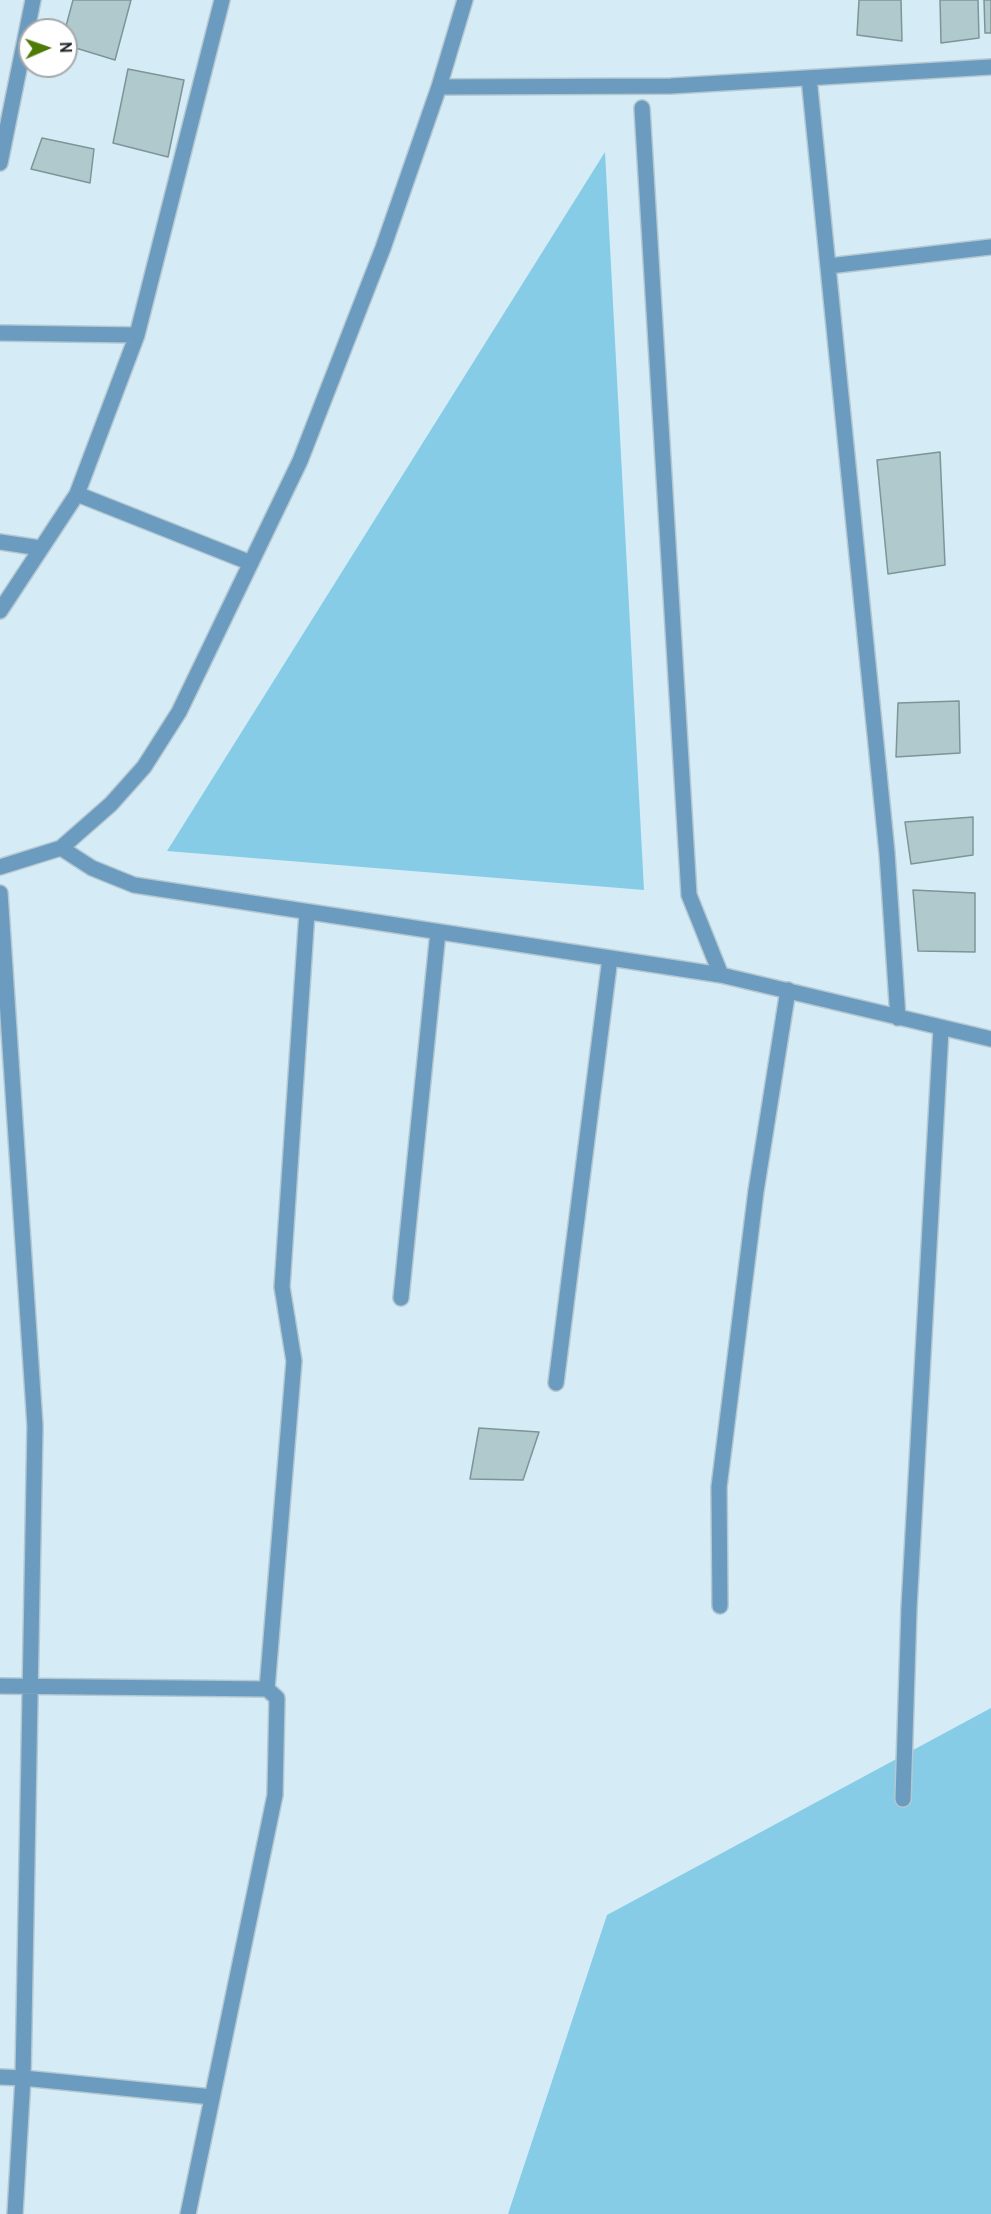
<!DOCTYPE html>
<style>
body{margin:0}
#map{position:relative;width:991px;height:2214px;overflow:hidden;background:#d5ecf6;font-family:Overpass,sans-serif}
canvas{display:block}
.north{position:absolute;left:18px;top:18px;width:60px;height:60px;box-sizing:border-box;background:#fff;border:2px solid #a5a8aa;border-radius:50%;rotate:88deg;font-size:16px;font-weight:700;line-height:24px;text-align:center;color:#1e262a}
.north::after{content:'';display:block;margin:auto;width:21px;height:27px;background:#4c7c06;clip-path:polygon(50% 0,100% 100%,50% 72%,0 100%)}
</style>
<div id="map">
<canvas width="991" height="2214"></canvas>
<div class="north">N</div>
</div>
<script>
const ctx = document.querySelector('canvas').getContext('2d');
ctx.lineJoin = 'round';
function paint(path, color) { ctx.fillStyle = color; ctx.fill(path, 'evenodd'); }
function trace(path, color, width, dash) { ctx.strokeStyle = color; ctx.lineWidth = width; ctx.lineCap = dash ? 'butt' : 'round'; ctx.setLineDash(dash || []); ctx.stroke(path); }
paint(new Path2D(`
 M 605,152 L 644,890 L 167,851 Z
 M 991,1708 L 991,2214 L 508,2214 L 607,1915 Z`), '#86cce7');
const building = new Path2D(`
 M 73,0 L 131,0 L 115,60 L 66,45 L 65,30 Z
 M 859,0 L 901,0 L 902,41 L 857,35 Z
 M 940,0 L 978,0 L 979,38 L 941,43 Z
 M 984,0 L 991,0 L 991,33 L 985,33 Z
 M 128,69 L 184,80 L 168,157 L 113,143 Z
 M 42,138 L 94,149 L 90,183 L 31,169 Z
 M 940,452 L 945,565 L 888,574 L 877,460 Z
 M 959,701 L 960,753 L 896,757 L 898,703 Z
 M 973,817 L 973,855 L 911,864 L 905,822 Z
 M 913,890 L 975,893 L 975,952 L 918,951 Z
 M 479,1428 L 539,1432 L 523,1480 L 470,1479 Z`);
paint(building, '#afc9cc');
trace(building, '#7d9598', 1.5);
const minor = new Path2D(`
 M 991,67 L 671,86 L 439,87 L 383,248 L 300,461 L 179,712 L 144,767 L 111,804 L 61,848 L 92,868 L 134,885 L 721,975 L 991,1039
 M 809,78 L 887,853 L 898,1018
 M 439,87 L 465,0
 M 642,108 L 689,895 L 721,975
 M 0,163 L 33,0
 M 829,266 L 991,247
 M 0,333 L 137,335
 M 77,494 L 251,563
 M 0,542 L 40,548
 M 0,611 L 77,494 L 137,335 L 222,0
 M 0,867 L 61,848
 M 0,893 L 35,1426 L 23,2078 L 0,2077
 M 401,1298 L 438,932
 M 556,1383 L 610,958
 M 720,1606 L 719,1487 L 756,1191 L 788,990
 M 0,1686 L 267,1689 L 277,1698 L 275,1795 L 188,2214
 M 267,1689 L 294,1361 L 282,1287 L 307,912
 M 903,1799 L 909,1608 L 941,1029
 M 15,2214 L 23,2078 L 212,2097`);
trace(minor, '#b4c8d1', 18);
trace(minor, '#6c9bc0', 15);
</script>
